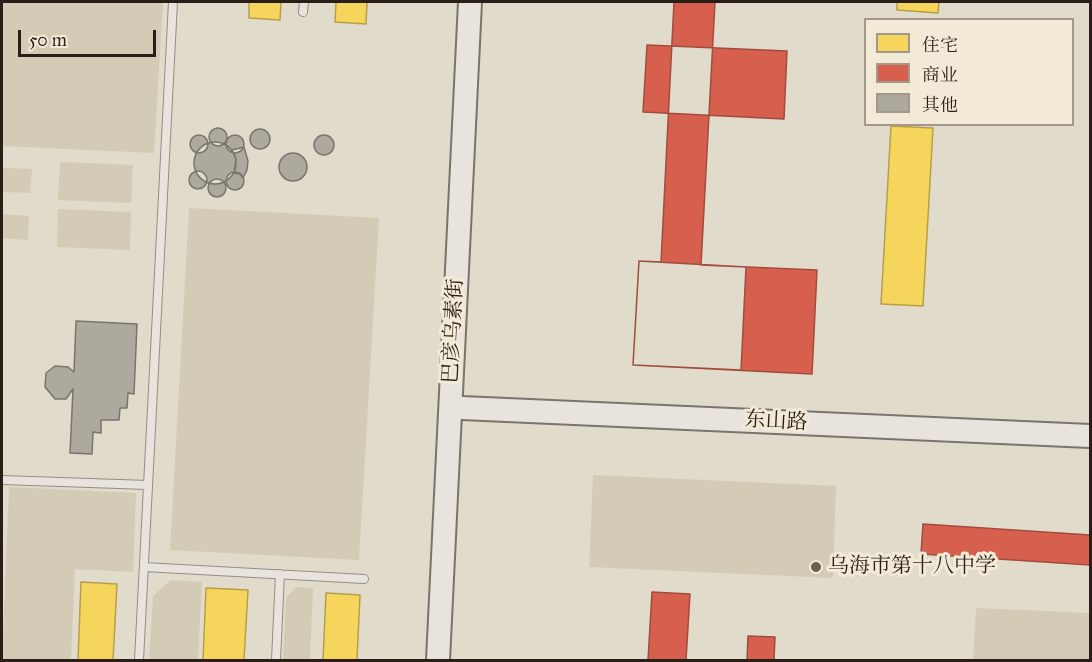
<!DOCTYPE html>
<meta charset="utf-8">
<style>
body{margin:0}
#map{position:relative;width:1092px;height:662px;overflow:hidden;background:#e1dbcb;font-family:"IM FELL Great Primer","Noto Serif SC",serif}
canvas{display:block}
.frame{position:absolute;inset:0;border:3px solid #2a1e19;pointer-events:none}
.legend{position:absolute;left:864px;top:18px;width:210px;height:108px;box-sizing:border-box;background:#f2ead7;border:2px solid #a2988b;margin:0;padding:8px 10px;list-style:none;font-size:18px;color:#2a1e19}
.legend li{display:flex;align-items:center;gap:12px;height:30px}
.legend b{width:30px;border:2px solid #a2988b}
.scale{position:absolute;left:18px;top:30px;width:138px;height:27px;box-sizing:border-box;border:3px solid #2a1e19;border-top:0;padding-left:8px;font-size:18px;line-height:21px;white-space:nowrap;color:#2a1e19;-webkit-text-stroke:4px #f2ead7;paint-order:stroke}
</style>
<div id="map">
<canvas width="1092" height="662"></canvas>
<div class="frame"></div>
<ul class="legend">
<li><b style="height:16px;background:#f6d55c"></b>住宅</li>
<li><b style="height:16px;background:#d6604d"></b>商业</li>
<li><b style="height:16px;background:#aea99e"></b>其他</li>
</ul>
<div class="scale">50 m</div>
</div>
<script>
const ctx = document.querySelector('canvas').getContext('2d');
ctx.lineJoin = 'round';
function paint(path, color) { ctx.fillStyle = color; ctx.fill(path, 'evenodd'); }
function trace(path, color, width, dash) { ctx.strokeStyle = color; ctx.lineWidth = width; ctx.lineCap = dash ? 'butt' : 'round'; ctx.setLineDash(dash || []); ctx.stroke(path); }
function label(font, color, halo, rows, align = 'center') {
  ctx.font = font + ' "IM FELL Great Primer","Noto Serif SC",serif'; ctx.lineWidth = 6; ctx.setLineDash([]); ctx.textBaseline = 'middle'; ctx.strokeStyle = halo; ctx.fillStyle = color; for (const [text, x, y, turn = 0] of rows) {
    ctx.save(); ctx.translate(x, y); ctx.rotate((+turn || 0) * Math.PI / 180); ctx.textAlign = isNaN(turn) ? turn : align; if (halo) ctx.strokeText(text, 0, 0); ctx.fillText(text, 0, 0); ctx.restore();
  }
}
paint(new Path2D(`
 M 2,2 L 163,2 L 154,153 L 2,146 Z
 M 60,162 L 133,165 L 131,203 L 58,200 Z
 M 2,168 L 32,169 L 30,193 L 2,192 Z
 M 189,208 L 379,218 L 359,560 L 170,550 Z
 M 58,209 L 131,212 L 130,250 L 57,247 Z
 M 2,214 L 29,216 L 28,240 L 2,238 Z
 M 593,475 L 836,486 L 833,578 L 589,567 Z
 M 9,487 L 136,493 L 133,572 L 75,569 L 71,660 L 2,660 Z
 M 171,580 L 202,582 L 198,660 L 149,660 L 153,596 Z
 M 296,587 L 313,588 L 310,660 L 283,660 L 286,598 Z
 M 976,608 L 1090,613 L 1090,660 L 973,660 Z`), '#d4cbb6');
const homes = new Path2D(`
 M 249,2 L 281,2 L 280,20 L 249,18 Z
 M 336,2 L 367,2 L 366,24 L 335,22 Z
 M 897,2 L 939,2 L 938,13 L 897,10 Z
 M 891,126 L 933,128 L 923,306 L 881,304 Z
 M 81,582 L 117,584 L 113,660 L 78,660 Z
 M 206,588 L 248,590 L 244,660 L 203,660 Z
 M 326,593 L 360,595 L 357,660 L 323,660 Z`);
paint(homes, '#f6d55c');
trace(homes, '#b99e48', 1.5);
const shops = new Path2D(`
 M 674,2 L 715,2 L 701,265 L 817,270 L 812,374 L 633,365 L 639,261 L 661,262 Z
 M 647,45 L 787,51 L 784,119 L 643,112 Z
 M 639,261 L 746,267 L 741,370 L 633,365 Z
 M 923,524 L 1090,535 L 1090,565 L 921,554 Z
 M 652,592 L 690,594 L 686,660 L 648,660 Z
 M 748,636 L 775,637 L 774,660 L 747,660 Z`);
paint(shops, '#d6604d');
trace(shops, '#a24c3d', 1.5);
const building = new Path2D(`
 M209 137a9 9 0 1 1 18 0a9 9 0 1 1-18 0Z
 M250 139a10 10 0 1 1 20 0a10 10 0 1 1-20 0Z
 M314 145a10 10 0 1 1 20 0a10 10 0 1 1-20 0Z
 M226 144a9 9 0 1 1 18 0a9 9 0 1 1-18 0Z
 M190 144a9 9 0 1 1 18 0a9 9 0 1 1-18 0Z
 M194 163a21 21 0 1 1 42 0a21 21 0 1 1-42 0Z
 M 244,147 L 248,161 L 247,170 L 243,178 L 240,174 L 234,173 L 236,159 L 232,150 Z
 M279 167a14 14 0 1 1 28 0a14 14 0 1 1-28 0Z
 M189 180a9 9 0 1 1 18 0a9 9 0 1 1-18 0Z
 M226 181a9 9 0 1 1 18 0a9 9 0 1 1-18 0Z
 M208 188a9 9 0 1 1 18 0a9 9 0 1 1-18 0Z
 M 76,321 L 137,324 L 134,394 L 128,393 L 127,408 L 120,408 L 119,420 L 101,420 L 101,433 L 93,432 L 92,454 L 70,453 L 73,389 L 66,399 L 55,399 L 45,387 L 46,373 L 55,366 L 68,367 L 74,372 Z`);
paint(building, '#aea99e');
trace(building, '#79746c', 1.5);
const lane = new Path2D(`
 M 303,12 L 304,2
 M 2,480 L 148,485
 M 144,567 L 364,579
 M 139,660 L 173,2
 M 276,660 L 280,574`);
const secondary = new Path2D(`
 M 462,408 L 1090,436
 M 438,660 L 470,2`);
trace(lane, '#938d84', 10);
trace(secondary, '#79746c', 26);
trace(lane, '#e8e4dd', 8);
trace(secondary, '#e8e4dd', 22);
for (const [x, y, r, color] of [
 [816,567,6,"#6a6057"]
]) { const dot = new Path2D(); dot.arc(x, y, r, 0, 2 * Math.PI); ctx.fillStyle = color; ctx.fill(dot); trace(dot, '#f2ead7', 2); }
label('21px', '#2a1e19', '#f2ead7', [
 ["巴彦乌素街",454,331,-87],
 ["东山路",776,422,3]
]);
label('21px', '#2a1e19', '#f2ead7', [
 ["乌海市第十八中学",828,567]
], 'left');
</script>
